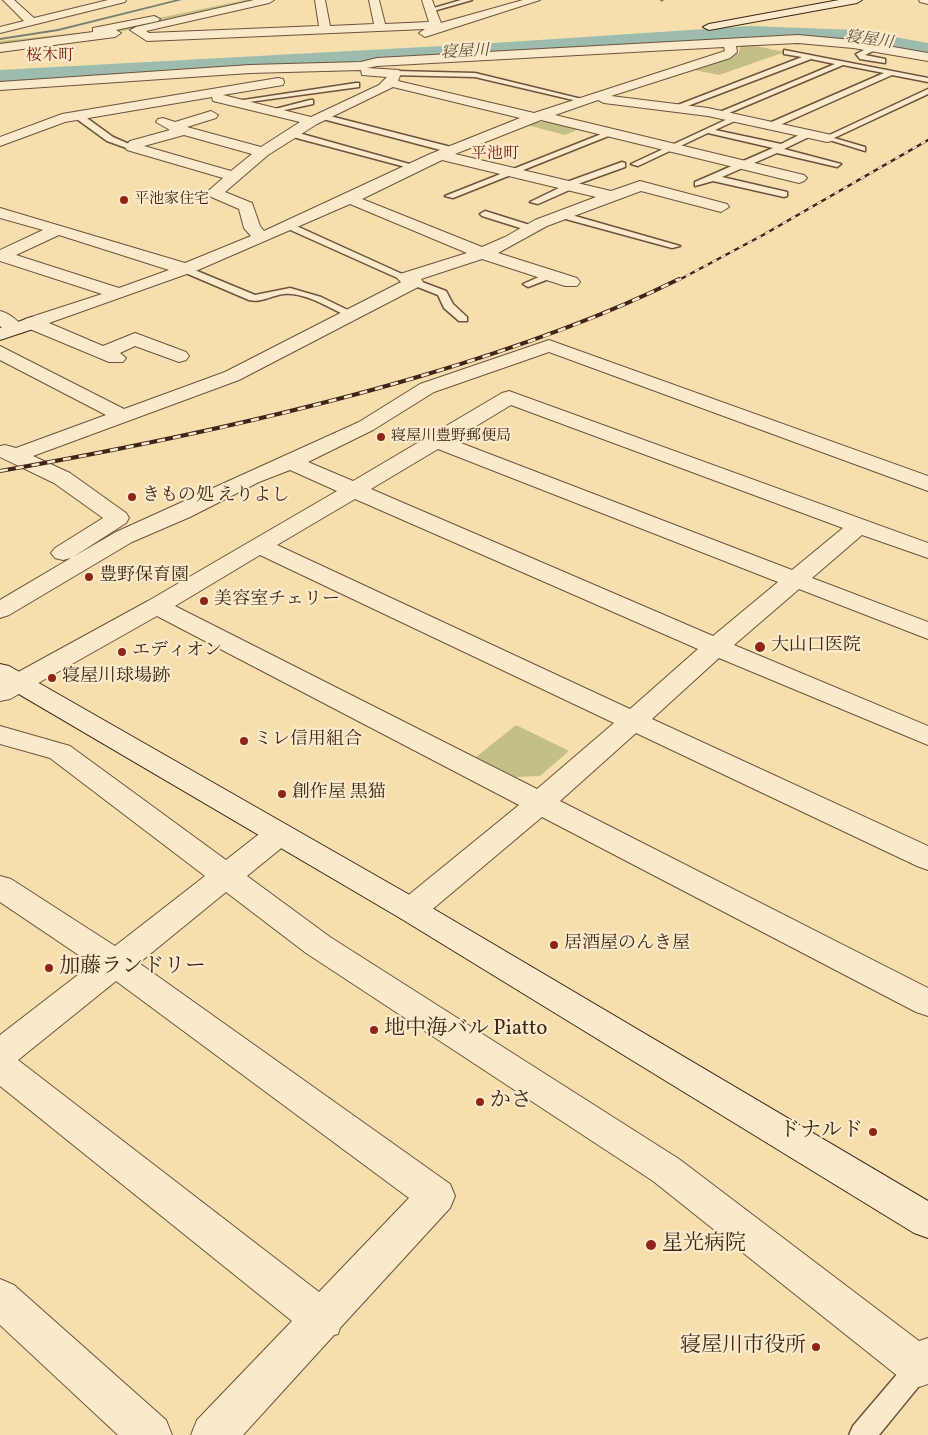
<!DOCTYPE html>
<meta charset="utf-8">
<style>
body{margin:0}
canvas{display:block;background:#f7dead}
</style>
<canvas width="928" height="1435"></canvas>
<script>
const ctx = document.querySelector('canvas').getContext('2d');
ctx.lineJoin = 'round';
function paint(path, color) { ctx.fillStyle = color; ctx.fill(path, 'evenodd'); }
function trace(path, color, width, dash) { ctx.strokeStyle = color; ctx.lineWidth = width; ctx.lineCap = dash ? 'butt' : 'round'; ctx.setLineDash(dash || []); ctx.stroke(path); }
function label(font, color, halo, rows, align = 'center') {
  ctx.font = font + ' Vollkorn,"Noto Serif JP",serif'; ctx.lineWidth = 4.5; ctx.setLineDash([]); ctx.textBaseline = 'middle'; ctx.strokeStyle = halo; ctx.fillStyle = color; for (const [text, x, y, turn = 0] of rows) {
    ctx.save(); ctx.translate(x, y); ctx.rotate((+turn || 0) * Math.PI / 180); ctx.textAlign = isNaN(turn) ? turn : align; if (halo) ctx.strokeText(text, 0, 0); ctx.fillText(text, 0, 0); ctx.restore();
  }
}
paint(new Path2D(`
 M 245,0 L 264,0 L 123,31 L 0,47 L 0,41 L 97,31 Z
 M 746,44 L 785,52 L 719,75 L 690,69 L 739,53 L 740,46 Z
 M 549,120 L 582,128 L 565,135 L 527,125 Z
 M 516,725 L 569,751 L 540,776 L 516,777 L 476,757 Z`), '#c3c086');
paint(new Path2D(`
 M 175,0 L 182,0 L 58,31 L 0,40 L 0,38 L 58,29 Z
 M 660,0 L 665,0 L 661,2 Z
 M 503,44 L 505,46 L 479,53 L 477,52 Z`), '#777f72');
paint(new Path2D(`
 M 750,26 L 856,30 L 928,43 L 928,59 L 856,44 L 750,40 L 479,60 L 0,86 L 0,70 L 479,44 Z`), '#9dbcae');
const lane = new Path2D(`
 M 461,0 L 472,0 L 430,12 L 427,10 Z
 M 874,45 L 877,49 L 865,55 L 885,59 L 885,63 L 860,59 L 856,54 Z
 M 784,50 L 928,78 L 928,82 L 892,75 L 773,128 L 767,128 L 767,124 L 884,73 L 843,65 L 722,116 L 715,114 L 835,64 L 811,59 L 677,110 L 670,108 L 802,57 L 784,54 Z
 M 395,71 L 475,73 L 590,101 L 586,103 L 475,77 L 392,75 L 392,71 Z
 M 356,83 L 359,83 L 359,87 L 234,104 L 230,102 Z
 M 928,89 L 928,94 L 834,138 L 865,147 L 865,151 L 823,138 Z
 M 310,100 L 313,100 L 313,104 L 271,113 L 267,111 Z
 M 74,113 L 80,113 L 113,137 L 136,147 L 132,150 L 107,141 L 74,117 Z
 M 322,114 L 455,148 L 456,150 L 452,153 L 319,118 L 318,116 Z
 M 734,116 L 738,118 L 737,120 L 715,130 L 781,144 L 805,132 L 811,132 L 811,136 L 784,149 L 841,164 L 837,167 L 777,153 L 722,177 L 787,192 L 787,196 L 784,197 L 713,181 L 695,186 L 695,182 L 773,148 L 708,133 L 638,166 L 631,164 Z
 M 609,131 L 616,133 L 453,198 L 445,196 Z
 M 289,132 L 295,132 L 420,167 L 413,169 L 289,136 Z
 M 622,162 L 625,163 L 625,167 L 575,185 L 574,188 L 538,204 L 530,202 L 563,186 L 564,183 Z
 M 485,211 L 536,227 L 538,229 L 533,232 L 482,216 L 480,214 Z
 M 562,214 L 568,214 L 680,246 L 672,248 L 562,218 Z
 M 286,224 L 292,224 L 411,278 L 402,280 L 286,228 Z
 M 185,266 L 255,295 L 290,288 L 321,297 L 356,314 L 351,317 L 347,316 C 329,308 305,292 284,294 C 272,295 262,303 249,300 L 181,271 L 181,267 Z
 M 550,272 L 555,275 L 554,277 L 528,287 L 523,284 Z
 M 414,279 L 446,291 L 453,304 L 467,317 L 467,321 L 459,321 L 444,308 L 438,295 L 410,284 L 410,280 Z
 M 919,1355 L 928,1359 L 928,1375 L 879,1435 L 849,1435 L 853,1426 L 910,1359 Z`);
const street = new Path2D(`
 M 3,0 L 14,0 L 34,18 L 108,0 L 126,0 L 125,2 L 0,33 L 0,27 L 24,21 Z
 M 254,0 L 274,0 L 269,3 L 146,31 L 149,33 L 319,26 L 315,0 L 325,0 L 330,26 L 374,24 L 369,0 L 379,0 L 385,24 L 429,22 L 422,0 L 432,0 L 441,23 L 523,0 L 540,0 L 425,37 L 419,33 L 425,29 L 147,41 L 130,30 L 136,27 Z
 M 919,0 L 928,0 L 928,4 L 920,2 Z
 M 154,16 L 160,19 L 158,21 L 116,30 L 121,33 L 115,37 L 0,52 L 0,44 L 93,32 L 93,28 Z
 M 798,35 L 853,40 L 928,53 L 928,61 L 853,48 L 798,43 L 736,46 L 737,52 L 730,58 L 611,96 L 708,108 L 832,135 L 834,138 L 832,141 L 827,142 L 708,116 L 604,103 L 598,100 L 555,115 L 804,175 L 807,178 L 804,181 L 799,183 L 541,120 L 455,154 L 611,191 L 640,181 L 727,204 L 729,207 L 721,212 L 641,191 L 547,226 L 498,253 L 577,278 L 580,282 L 577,286 L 565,286 L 482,259 L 421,279 L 423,282 L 420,286 L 239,380 L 33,456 L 70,473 L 126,513 L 129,518 L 126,523 L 73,557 L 116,532 L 359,422 L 420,384 L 549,340 L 928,476 L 928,491 L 549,352 L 434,392 L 373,430 L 308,462 L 353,481 L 502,393 L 509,391 L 928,543 L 928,558 L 862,535 L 812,578 L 928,622 L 928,639 L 799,589 L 734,645 L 928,726 L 928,745 L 719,658 L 652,719 L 928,846 L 928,870 L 917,866 L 636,733 L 560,801 L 928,988 L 928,1016 L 916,1012 L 542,817 L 422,918 L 411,921 L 400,918 L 395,910 L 400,902 L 519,805 L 157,616 L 10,699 L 0,701 L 0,682 L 148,601 L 337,491 L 290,470 L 259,482 L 190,517 L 132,542 L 9,615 L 0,618 L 0,600 L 71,558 L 63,560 L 55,558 L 51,553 L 55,548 L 103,518 L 54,483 L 0,457 L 0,446 L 5,445 L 16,448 L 106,415 L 0,360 L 0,346 L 124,409 L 225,372 L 401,282 L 397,278 L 400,274 L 467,253 L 350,204 L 198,270 L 49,323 L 103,346 L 135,333 L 186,352 L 189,356 L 186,360 L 179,362 L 135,346 L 120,353 L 126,358 L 123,362 L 109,362 L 25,327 L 23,323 L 25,319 L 102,294 L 0,261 L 0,250 L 43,230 L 0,218 L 0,208 L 185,263 L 251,236 L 244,228 L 239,209 L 209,196 L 206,193 L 223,178 L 127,150 L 125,147 L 130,141 L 170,130 L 156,122 L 158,119 L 163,118 L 175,122 L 211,111 L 218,115 L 216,118 L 187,127 L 261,147 L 300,122 L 213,101 L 212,97 L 65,122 L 0,146 L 0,137 L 62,114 L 278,78 L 283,79 L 284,82 L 283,85 L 223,95 L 311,117 L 379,85 L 387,77 L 362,75 L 361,70 L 250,73 L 0,90 L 0,82 L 250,65 L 361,62 L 377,58 ZM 724,47 L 725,51 L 722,52 L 534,113 L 398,81 L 401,73 L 399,70 L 367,68 L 377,66 ZM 393,87 L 520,118 L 430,154 L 264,231 L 260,226 L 252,203 L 225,192 L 268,155 L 317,124 ZM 184,135 L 252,154 L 231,171 L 144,146 ZM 442,160 L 596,197 L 535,220 L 505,237 L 482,247 L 362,199 ZM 59,235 L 169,270 L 119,288 L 16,255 ZM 511,405 L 843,528 L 792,570 L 453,440 ZM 438,449 L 778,582 L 713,636 L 371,489 ZM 355,499 L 698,649 L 630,709 L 277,545 ZM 260,555 L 614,723 L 537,789 L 175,606 Z
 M 0,311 C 9,313 19,321 24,329 L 22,333 L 8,333 L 0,326 Z
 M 0,726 L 70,746 L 226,860 L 268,827 L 279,824 L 290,827 L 294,834 L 290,841 L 247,876 L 330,937 L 679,1159 L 919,1341 L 928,1338 L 928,1384 L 919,1387 L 904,1381 L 653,1181 L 306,953 L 226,892 L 139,963 L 450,1184 L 455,1196 L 450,1208 L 340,1328 L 338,1334 L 334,1335 L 243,1435 L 191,1435 L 197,1420 L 292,1321 L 0,1086 L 0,1035 L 92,964 L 0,902 L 0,876 L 11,879 L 115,946 L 205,876 L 50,758 L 0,744 ZM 116,981 L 409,1198 L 319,1292 L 18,1060 Z
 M 0,1279 L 14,1285 L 166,1420 L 172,1435 L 118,1435 L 0,1325 Z`);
const secondary = new Path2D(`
 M 839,0 L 862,0 L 857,3 L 709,30 L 703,27 L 709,24 Z
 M 32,317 L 39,319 L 41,323 L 39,327 L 0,340 L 0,328 Z
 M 0,664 L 9,666 L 422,902 L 928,1201 L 928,1238 L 914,1233 L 400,918 L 0,683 Z`);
trace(lane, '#6d523e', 3);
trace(street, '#6d523e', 2);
trace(secondary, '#3f2419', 2);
paint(lane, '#faeaca');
paint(street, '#faeaca');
paint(secondary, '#faeaca');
const railFar1 = new Path2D(`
 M 677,281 L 763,235 L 928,140`);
const rail = new Path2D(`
 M 0,471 C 142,446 282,417 421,376 C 509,350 597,320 679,279`);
trace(railFar1, '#3f2419', 2.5);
trace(rail, '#3f2419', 4);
trace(railFar1, '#faeaca', 2, [5]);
trace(rail, '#faeaca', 2.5, [8]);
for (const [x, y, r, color] of [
 [124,200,5,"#8f2418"],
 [381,437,5,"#8f2418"],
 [132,497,5,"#8f2418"],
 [89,577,5,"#8f2418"],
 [204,601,5,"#8f2418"],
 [760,647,6,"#8f2418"],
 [122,652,5,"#8f2418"],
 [52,678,5,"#8f2418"],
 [244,741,5,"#8f2418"],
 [282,794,5,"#8f2418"],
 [554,945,5,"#8f2418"],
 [49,968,5,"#8f2418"],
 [374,1030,5,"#8f2418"],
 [480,1102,5,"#8f2418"],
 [873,1132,5,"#8f2418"],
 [651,1245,6,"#8f2418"],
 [816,1347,5,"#8f2418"]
]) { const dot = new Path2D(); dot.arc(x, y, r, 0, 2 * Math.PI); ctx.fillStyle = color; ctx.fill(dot); trace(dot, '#faeaca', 2); }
label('15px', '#3f2419', '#faeaca', [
 ["平池家住宅",134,200],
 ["寝屋川豊野郵便局",391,437]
], 'left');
label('italic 16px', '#564a3e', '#faeaca', [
 ["寝屋川",869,41,8],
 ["寝屋川",465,53,-3]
]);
label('16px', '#7a1f14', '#faeaca', [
 ["桜木町",50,57],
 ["平池町",495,155]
]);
label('18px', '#3f2419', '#faeaca', [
 ["きもの処 えりよし",142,497],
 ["豊野保育園",99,577],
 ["美容室チェリー",214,601],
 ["大山口医院",771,647],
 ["エディオン",132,652],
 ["寝屋川球場跡",62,678],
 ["ミレ信用組合",254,741],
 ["創作屋 黒猫",292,794],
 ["居酒屋のんき屋",564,945]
], 'left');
label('21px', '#3f2419', '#faeaca', [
 ["加藤ランドリー",59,968],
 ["地中海バル Piatto",384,1030],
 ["かさ",490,1102],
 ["ドナルド",863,1132,"right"],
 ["星光病院",662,1245],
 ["寝屋川市役所",806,1347,"right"]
], 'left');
</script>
